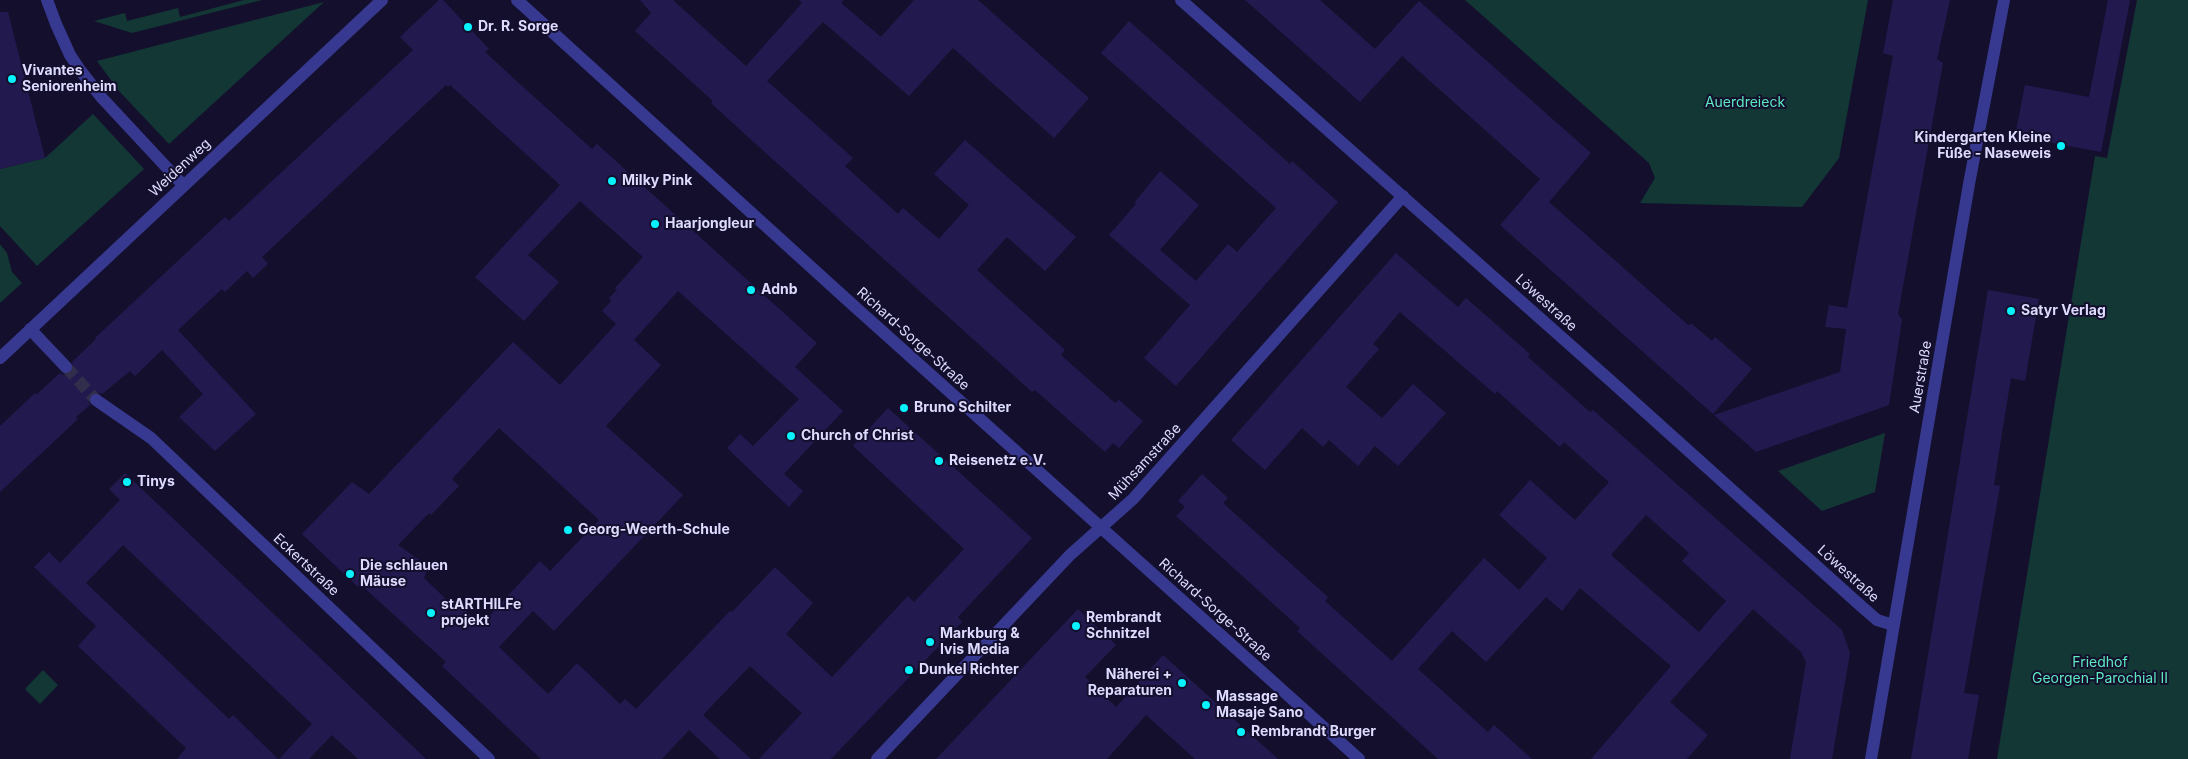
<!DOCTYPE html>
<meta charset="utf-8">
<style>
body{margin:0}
canvas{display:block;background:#130f2d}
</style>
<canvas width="2188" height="759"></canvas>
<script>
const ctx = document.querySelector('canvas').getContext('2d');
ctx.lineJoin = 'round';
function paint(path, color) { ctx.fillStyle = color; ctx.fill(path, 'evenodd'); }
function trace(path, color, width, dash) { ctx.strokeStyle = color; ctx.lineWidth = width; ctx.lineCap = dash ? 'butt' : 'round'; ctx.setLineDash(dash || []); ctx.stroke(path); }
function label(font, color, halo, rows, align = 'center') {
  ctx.font = font + ' Inter,sans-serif'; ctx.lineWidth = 4; ctx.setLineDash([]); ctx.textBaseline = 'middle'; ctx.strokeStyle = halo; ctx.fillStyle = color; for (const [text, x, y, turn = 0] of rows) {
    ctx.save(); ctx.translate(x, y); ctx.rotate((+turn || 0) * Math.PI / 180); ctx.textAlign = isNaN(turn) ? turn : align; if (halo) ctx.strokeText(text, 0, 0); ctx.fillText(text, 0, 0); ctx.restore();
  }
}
paint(new Path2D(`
 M 244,0 L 262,0 L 132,33 L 94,21 L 125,13 L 127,21 L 178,8 L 180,17 Z
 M 1465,0 L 1868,0 L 1839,158 L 1802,207 L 1640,203 L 1655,178 L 1649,163 Z
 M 2137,0 L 2188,0 L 2188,759 L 1997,759 L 2095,156 L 2107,158 Z
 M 324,2 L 169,144 L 119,91 L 97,61 Z
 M 93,114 L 144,169 L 37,266 L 0,226 L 0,169 L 45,158 Z
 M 0,244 L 7,253 L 12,272 L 22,283 L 0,303 Z
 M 1885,433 L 1875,492 L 1822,511 L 1778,471 Z
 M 43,670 L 58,685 L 40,704 L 25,689 Z`), '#123734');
paint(new Path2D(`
 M 439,0 L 443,0 L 489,49 L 485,52 L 521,85 L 592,149 L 597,144 L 817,343 L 795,367 L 843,411 L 784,474 L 803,491 L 789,507 L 727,448 L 740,434 L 753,446 L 799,399 L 678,291 L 634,340 L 661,365 L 606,426 L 683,495 L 554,631 L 533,611 L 499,647 L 548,694 L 577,663 L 620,704 L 625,699 L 636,709 L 730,611 L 732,612 L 775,567 L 813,603 L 786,634 L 832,677 L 908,596 L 914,602 L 964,549 L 853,446 L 888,408 L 1032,538 L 958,617 L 962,622 L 831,759 L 759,759 L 802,713 L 750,666 L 703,715 L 751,759 L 720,759 L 689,730 L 662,759 L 541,759 L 442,666 L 446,662 L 360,584 L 358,587 L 302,534 L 352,482 L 369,494 L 513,342 L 560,385 L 616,324 L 602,311 L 611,301 L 609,298 L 617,290 L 615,288 L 643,257 L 580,201 L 528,255 L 559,282 L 524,321 L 475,277 L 560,185 L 450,85 L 448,87 L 446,85 L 262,257 L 268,264 L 253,278 L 247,271 L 225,292 L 222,289 L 178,330 L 256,414 L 215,451 L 179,417 L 203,394 L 162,350 L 135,376 L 130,371 L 102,394 L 96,392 L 90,395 L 88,400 L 90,405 L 76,417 L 78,419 L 0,492 L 0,426 L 35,393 L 37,394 L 60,373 L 64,375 L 71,373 L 74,369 L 72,362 L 96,339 L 95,338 L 225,217 L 229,221 L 413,50 L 400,37 ZM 499,428 L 599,520 L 550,571 L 540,561 L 481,625 L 453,599 L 450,603 L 424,578 L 428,566 L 398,545 L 429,513 L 431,515 L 459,486 L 452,479 Z
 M 640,0 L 673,0 L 746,66 L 802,3 L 799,0 L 844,0 L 841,3 L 881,37 L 914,0 L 978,0 L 1089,98 L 1054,138 L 953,48 L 909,96 L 823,22 L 767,81 L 853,158 L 845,166 L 898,214 L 903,208 L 939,239 L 969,205 L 934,174 L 965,140 L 1076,237 L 1045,271 L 1007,237 L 977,270 L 1065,350 L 1061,355 L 1115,403 L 1119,400 L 1143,421 L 1119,448 L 1113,443 L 1105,452 L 1035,390 L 1032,392 L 748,137 L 711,103 L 713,101 L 635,31 L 651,13 Z
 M 1245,0 L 1320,0 L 1375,49 L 1419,1 L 1591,153 L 1549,202 L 1688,325 L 1692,324 L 1712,341 L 1715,337 L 1752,369 L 1713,414 L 1500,225 L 1540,179 L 1402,56 L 1360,102 Z
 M 1893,0 L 1950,0 L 1937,59 L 1943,63 L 1898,314 L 1902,320 L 1889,405 L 1756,452 L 1714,415 L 1840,372 L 1846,329 L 1825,327 L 1829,305 L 1847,308 L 1893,56 L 1883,53 Z
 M 2108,0 L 2130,0 L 2101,152 L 2015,136 L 2025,85 L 2089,97 Z
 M 0,12 L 8,12 L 45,158 L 0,169 Z
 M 1129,21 L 1290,164 L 1292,161 L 1338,202 L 1176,386 L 1144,358 L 1190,305 L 1109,235 L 1136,204 L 1134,203 L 1160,171 L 1199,205 L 1160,250 L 1196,281 L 1228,244 L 1237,252 L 1276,208 L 1101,53 Z
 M 1396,253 L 1458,307 L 1466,298 L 1530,354 L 1528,357 L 1590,412 L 1593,410 L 1842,630 L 1850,653 L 1832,759 L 1790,759 L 1806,662 L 1801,652 L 1753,609 L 1670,702 L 1708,735 L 1687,759 L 1591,759 L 1671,666 L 1580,588 L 1562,611 L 1546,597 L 1486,662 L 1452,631 L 1418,669 L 1488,732 L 1494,725 L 1532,759 L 1438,759 L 1297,631 L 1300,628 L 1176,516 L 1185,507 L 1178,501 L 1202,474 L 1228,498 L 1223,503 L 1328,597 L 1325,601 L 1392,661 L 1484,558 L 1519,590 L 1547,558 L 1499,515 L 1530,480 L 1575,520 L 1609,482 L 1564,442 L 1560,447 L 1497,391 L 1495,394 L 1400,312 L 1373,344 L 1379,349 L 1346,387 L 1382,418 L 1413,384 L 1446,413 L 1398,466 L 1375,446 L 1358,466 L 1329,440 L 1323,447 L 1302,428 L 1265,470 L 1231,440 ZM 1646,515 L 1689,553 L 1682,561 L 1726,601 L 1699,632 L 1611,555 Z
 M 1988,290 L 2039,299 L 2025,381 L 2011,378 L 1998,458 L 1994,485 L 2000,486 L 1964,693 L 1979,695 L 1968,759 L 1911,759 Z
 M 125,473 L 317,655 L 426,759 L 358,759 L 332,735 L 309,759 L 279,759 L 312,724 L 123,545 L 86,583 L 229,719 L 233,715 L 278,759 L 177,759 L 186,748 L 78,646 L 96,626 L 34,567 L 49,552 L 60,563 L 120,500 L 109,489 Z
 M 1078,609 L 1116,645 L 1085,677 L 1116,707 L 1163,655 L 1278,759 L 1195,759 L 1146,715 L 1107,759 L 936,759 Z`), '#221a4f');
trace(new Path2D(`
 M 66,367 L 96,400`), '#312e4c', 12, [12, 6]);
trace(new Path2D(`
 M 47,0 L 56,24 L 70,55 L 80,70 L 102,98 L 183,185
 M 517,0 L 844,297 L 1359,759
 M 1181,0 L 1612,382 L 1861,606 L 1877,620 L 1893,625
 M 30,329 L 66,367
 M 0,358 L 382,0
 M 96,400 L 151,438 L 489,759
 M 877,759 L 1070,555 L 1133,499 L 1403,196
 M 1871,759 L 1969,184 L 2004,0`), '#37388f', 12);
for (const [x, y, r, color] of [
 [468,27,5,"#07f1ff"],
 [12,79,5,"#07f1ff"],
 [2061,146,5,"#07f1ff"],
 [612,181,5,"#07f1ff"],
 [655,224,5,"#07f1ff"],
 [751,290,5,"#07f1ff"],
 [2011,311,5,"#07f1ff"],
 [904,408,5,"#07f1ff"],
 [791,436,5,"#07f1ff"],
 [939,461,5,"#07f1ff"],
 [127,482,5,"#07f1ff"],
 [568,530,5,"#07f1ff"],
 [350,574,5,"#07f1ff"],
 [431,613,5,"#07f1ff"],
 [1076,626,5,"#07f1ff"],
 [930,642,5,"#07f1ff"],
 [909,670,5,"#07f1ff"],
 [1182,683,5,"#07f1ff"],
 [1206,705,5,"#07f1ff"],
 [1241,732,5,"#07f1ff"]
]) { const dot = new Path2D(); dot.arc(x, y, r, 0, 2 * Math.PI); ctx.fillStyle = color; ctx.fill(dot); trace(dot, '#130f2d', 2); }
label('bold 14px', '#dddbff', '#130f2d', [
 ["Dr. R. Sorge",478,27],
 ["Vivantes",22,71],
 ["Seniorenheim",22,87],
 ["Kindergarten Kleine",2051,138,"right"],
 ["Füße - Naseweis",2051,154,"right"],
 ["Milky Pink",622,181],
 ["Haarjongleur",665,224],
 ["Adnb",761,290],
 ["Satyr Verlag",2021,311],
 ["Bruno Schilter",914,408],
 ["Church of Christ",801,436],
 ["Reisenetz e.V.",949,461],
 ["Tinys",137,482],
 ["Georg-Weerth-Schule",578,530],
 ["Die schlauen",360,566],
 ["Mäuse",360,582],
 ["stARTHILFe",441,605],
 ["projekt",441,621],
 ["Rembrandt",1086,618],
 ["Schnitzel",1086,634],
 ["Markburg &",940,634],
 ["Ivis Media",940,650],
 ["Dunkel Richter",919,670],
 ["Näherei +",1172,675,"right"],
 ["Reparaturen",1172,691,"right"],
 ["Massage",1216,697],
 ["Masaje Sano",1216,713],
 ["Rembrandt Burger",1251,732]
], 'left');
label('14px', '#5de9c0', '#130f2d', [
 ["Auerdreieck",1745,103],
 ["Friedhof",2100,663],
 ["Georgen-Parochial II",2100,679]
]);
label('14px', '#dddbff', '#130f2d', [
 ["Weidenweg",180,168,-43],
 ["Löwestraße",1546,303,42],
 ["Richard-Sorge-Straße",913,339,42],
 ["Auerstraße",1921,377,-80],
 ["Mühsamstraße",1145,462,-47],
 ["Eckertstraße",306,565,43],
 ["Löwestraße",1848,574,42],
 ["Richard-Sorge-Straße",1215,610,42]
]);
</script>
